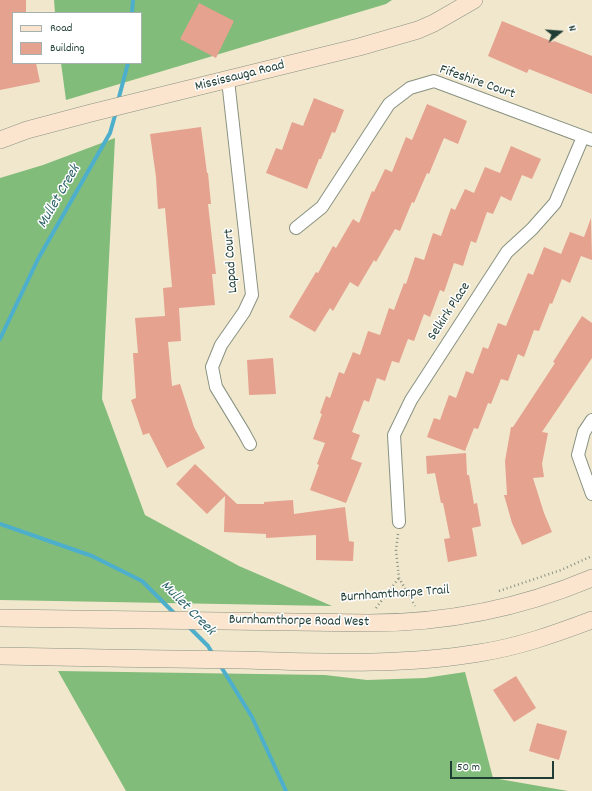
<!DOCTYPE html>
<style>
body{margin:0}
#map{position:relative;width:592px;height:791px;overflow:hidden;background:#f1e7cd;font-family:Dekko,sans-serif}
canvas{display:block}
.legend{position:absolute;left:12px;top:12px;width:130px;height:52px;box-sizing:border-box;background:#fff;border:1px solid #a5b1ae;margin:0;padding:5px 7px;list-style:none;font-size:12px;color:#1f3d34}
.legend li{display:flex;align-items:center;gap:8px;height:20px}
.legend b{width:20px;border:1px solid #a5b1ae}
.north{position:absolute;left:540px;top:12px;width:40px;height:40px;-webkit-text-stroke:3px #fff;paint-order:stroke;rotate:73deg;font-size:11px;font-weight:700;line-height:16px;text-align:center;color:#1f3d34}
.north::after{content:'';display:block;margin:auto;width:14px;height:18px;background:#1f3d34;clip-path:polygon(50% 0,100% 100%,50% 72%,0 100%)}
.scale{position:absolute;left:450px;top:761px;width:104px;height:18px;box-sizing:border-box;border:2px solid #1f3d34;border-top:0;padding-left:5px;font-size:12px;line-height:14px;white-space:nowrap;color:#1f3d34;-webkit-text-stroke:3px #fff;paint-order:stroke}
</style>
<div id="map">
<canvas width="592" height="791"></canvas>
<ul class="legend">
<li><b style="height:5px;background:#fbe5cf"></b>Road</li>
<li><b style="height:11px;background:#e5a28f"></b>Building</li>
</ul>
<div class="north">N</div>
<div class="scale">50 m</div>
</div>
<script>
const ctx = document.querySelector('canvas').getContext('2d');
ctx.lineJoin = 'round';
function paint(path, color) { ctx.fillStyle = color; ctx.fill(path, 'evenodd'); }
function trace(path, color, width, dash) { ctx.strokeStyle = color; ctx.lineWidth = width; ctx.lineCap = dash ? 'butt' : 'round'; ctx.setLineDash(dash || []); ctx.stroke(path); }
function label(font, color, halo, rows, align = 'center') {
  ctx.font = font + ' Dekko,sans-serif'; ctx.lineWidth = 3; ctx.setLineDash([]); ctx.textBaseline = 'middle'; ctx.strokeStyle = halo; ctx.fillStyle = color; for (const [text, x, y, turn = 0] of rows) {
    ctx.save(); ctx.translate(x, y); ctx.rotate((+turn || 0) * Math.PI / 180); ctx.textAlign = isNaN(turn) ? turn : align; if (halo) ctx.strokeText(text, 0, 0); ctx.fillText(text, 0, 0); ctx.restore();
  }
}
paint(new Path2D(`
 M 54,0 L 392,0 L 386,4 L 66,100 L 61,63 L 141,63 L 141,13 L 55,13 Z
 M 115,138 L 102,399 L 145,515 L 239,566 L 332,606 L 0,600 L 0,178 L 43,165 Z
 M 58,671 L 325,675 L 367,680 L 425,678 L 465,672 L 493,778 L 568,791 L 126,791 Z`), '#81bc7a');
trace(new Path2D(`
 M 132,13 L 133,0
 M 118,101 L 128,63
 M 0,339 L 38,259 L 110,133 L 116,112
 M 0,524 L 92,556 L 142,581 L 176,615
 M 187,625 L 208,646 L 214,656
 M 220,665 L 252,717 L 286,791`), '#4dafcc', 4);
paint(new Path2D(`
 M 0,0 L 26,0 L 26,13 L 13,13 L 13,63 L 36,63 L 40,82 L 0,90 Z
 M 199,3 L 234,21 L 216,58 L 180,39 Z
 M 502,21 L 553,42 L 554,41 L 592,56 L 592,94 L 529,69 L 527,73 L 488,56 Z
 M 314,98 L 344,110 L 335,133 L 332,132 L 321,159 L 319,159 L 307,189 L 266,173 L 276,148 L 282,150 L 292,122 L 303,126 Z
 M 427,104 L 467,121 L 458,144 L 444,138 L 429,174 L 427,173 L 414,203 L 412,202 L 400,231 L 395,229 L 376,262 L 374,260 L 358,287 L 350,282 L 333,311 L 330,308 L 315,332 L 289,317 L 316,272 L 318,273 L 333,246 L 336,248 L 353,219 L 359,223 L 372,191 L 374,192 L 385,169 L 392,172 L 406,137 L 412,140 Z
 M 201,127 L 207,173 L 208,173 L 211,204 L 208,204 L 216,274 L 212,274 L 215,305 L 179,308 L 181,341 L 168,342 L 172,386 L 180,384 L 194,427 L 205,448 L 167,468 L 149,433 L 143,435 L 131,400 L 136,398 L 133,353 L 138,353 L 135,318 L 165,316 L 163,288 L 172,287 L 165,208 L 158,209 L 156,177 L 150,134 Z
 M 511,146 L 541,159 L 532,179 L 522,175 L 511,201 L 501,196 L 493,214 L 487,212 L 476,243 L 471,241 L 463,266 L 454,263 L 444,292 L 440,290 L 430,317 L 424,314 L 414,341 L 408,339 L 399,363 L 392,361 L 385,381 L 377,378 L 369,402 L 364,400 L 352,432 L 360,435 L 351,459 L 362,463 L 346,503 L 310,490 L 319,465 L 317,464 L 325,443 L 313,439 L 322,414 L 320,413 L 326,396 L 330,398 L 339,372 L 344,374 L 353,352 L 360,355 L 368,331 L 380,335 L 389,308 L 394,310 L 404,283 L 406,284 L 415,257 L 424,260 L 433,233 L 441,236 L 451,208 L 455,210 L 465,189 L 474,193 L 485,167 L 500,173 Z
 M 591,218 L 592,260 L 581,256 L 570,283 L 562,279 L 552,304 L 550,303 L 539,331 L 534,330 L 524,357 L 518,354 L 508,381 L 501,379 L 491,404 L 488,403 L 478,429 L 474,428 L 465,451 L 427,437 L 434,418 L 440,420 L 449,395 L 456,398 L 466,371 L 473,374 L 483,347 L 488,349 L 498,323 L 506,326 L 528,273 L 533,275 L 544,247 L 561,254 L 570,232 L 584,237 Z
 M 582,316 L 592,323 L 592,358 L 542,432 L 548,433 L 542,464 L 544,477 L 533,478 L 544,513 L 552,532 L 522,545 L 512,523 L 504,495 L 507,495 L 505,461 L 511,427 L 513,427 L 555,363 L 553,362 Z
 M 273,358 L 276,394 L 249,395 L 247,360 Z
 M 466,453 L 467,475 L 469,475 L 474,504 L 477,503 L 481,526 L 472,528 L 477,556 L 448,562 L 444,539 L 450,538 L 443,503 L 441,503 L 435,473 L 427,474 L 426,456 Z
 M 195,464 L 237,504 L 264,504 L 264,502 L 293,500 L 294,514 L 345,507 L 349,541 L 354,542 L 353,561 L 316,560 L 316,535 L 266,538 L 266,534 L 224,532 L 225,496 L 207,514 L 176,484 Z
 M 516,676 L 536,708 L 514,722 L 493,690 Z
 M 537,723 L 567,731 L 559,760 L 529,751 Z`), '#e5a28f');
const minor = new Path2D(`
 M 228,80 L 252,295 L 244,312 L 221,345 L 212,367 L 216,387 L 244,433 L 250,444
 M 296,228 L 322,207 L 389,104 L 410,88 L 434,81 L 592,140
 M 592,494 L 578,455 L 584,432 L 592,420
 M 399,522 L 394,435 L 411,400 L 507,252 L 532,229 L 555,203 L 583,137`);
const secondary = new Path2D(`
 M 0,140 L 27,130 L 91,113 L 359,47 L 418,30 L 434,23 L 474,0
 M 0,618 L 369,623 C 447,623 521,608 592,578
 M 0,656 C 80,658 161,659 241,660 C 321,662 401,666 479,653 C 518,647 555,634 592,620`);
trace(minor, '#889280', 14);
trace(secondary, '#889280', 18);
trace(new Path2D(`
 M 398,534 L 396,550 L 399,578 L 415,606
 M 499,591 L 561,570 L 592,556
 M 376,608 L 399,578`), '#889280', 2.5, [1, 3]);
trace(minor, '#fff', 12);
trace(secondary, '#fbe5cf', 17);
label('14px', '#1f3d34', '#fff', [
 ["Mississauga Road",240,77,-14],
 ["Fifeshire Court",477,83,19],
 ["Lapad Court",232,261,-94],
 ["Selkirk Place",450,312,-57],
 ["Burnhamthorpe Trail",395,595,-4],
 ["Burnhamthorpe Road West",299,622,1]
]);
label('italic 15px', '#2f6569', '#fff', [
 ["Mullet Creek",60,197,-60],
 ["Mullet Creek",187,609,45]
]);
</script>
